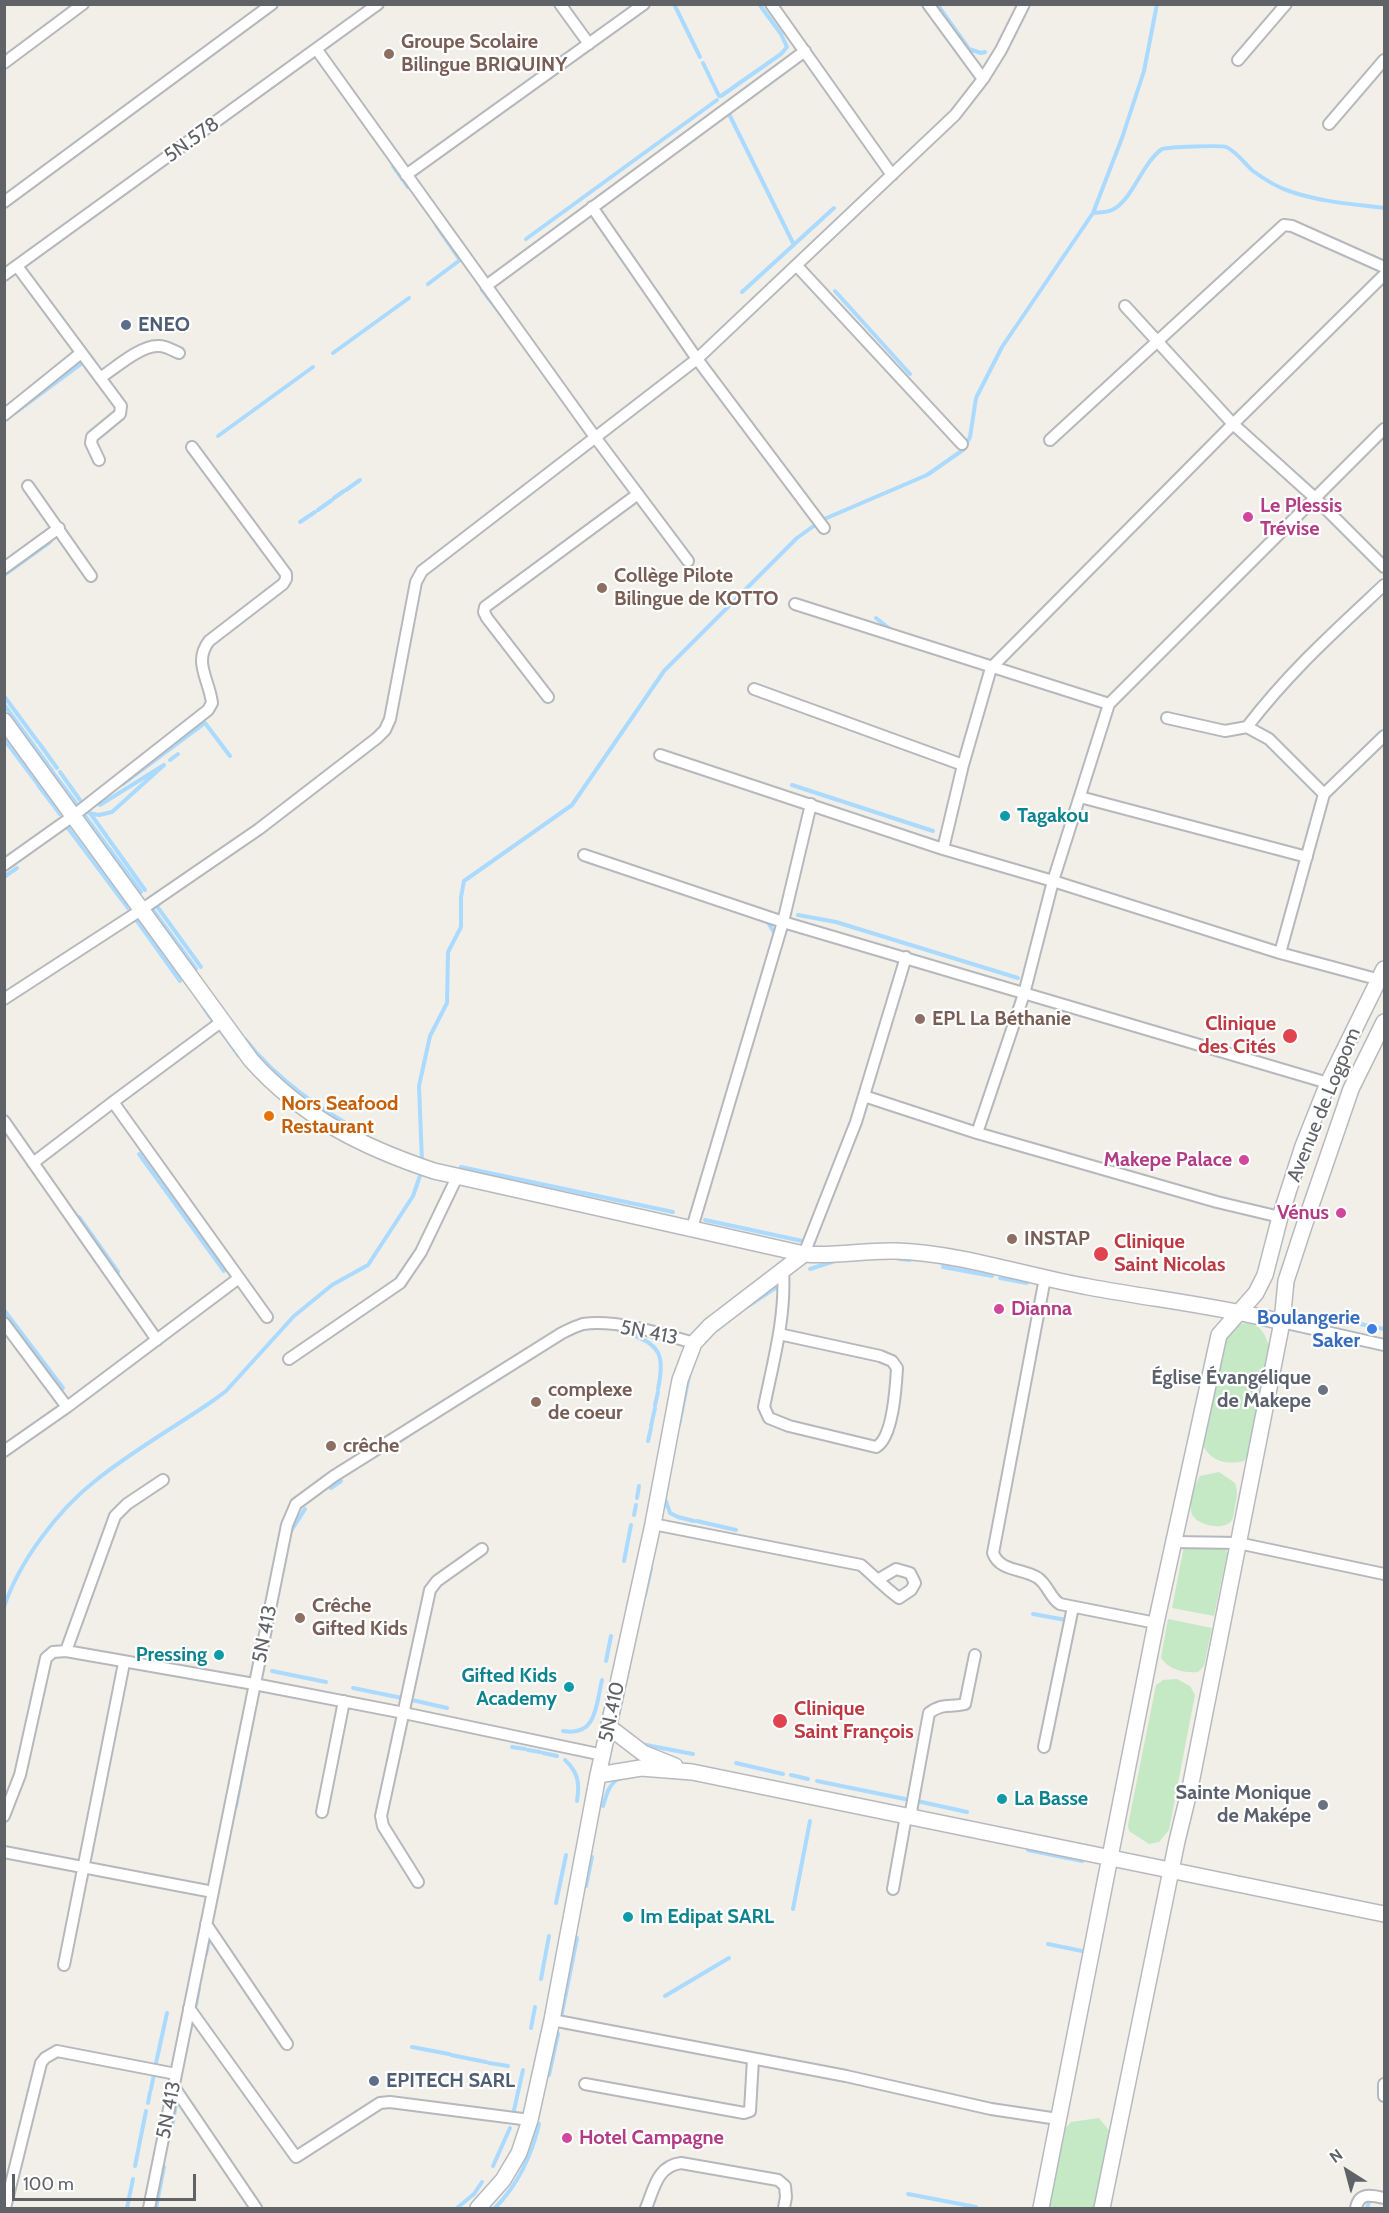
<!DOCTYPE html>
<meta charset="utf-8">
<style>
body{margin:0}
#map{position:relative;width:1389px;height:2213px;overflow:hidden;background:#f1efe8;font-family:Cabin,sans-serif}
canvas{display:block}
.frame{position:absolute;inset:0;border:6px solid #5f6368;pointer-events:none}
.north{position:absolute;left:1317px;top:2141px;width:60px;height:60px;-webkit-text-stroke:4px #fff;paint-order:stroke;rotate:324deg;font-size:16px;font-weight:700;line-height:24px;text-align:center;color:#5f6368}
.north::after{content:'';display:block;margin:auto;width:21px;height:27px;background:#5f6368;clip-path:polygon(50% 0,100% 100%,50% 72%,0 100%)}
.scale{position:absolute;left:12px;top:2174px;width:184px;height:27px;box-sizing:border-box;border:3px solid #5f6368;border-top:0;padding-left:8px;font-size:18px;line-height:21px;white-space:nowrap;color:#5f6368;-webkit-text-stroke:4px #fff;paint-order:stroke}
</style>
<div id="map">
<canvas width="1389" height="2213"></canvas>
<div class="frame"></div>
<div class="north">N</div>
<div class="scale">100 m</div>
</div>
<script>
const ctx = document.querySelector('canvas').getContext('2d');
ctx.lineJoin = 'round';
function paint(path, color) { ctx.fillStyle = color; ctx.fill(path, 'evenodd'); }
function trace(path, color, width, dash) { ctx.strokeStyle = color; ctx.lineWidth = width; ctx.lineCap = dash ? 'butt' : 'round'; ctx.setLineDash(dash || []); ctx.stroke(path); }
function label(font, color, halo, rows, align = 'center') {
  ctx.font = font + ' Cabin,sans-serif'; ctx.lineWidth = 4.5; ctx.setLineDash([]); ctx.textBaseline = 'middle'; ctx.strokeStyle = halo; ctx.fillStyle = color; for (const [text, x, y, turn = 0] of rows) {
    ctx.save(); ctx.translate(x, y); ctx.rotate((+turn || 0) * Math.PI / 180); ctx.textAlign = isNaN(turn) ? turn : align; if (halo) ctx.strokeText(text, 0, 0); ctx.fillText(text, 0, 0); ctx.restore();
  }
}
paint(new Path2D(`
 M 1248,1323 C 1261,1325 1265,1334 1269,1346 L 1248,1455 L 1244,1461 C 1227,1465 1212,1462 1203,1446 L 1225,1337 L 1238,1324 Z
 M 1219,1472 L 1235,1483 C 1238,1492 1237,1497 1235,1506 C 1234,1510 1234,1517 1232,1520 C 1225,1531 1200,1526 1193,1516 C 1187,1507 1194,1485 1200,1476 Z
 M 1184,1546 L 1226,1547 L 1227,1554 L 1214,1616 L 1172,1608 Z
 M 1168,1619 L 1212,1628 L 1204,1666 L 1198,1672 C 1183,1673 1170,1670 1161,1658 Z
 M 1177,1679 L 1190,1686 L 1195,1695 L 1169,1830 L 1159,1842 L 1149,1844 L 1129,1831 L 1128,1825 L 1156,1685 L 1163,1680 Z
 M 1099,2118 L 1115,2138 L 1102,2208 L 1043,2208 L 1060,2134 L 1071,2122 Z`), '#c5e8c5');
trace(new Path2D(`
 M 674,4 L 700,57
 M 937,4 L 969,49 L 981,53 L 985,52
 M 703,63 L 719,96
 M 721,96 L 781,54 L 787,47 L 781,34 L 759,4
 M 728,112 L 794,245
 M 393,166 L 408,187
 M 1093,213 C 1098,212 1106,213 1112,210 C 1132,201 1142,163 1162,149 C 1169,147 1222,145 1226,147 C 1236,151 1244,163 1253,171 C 1264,179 1277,187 1289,191 C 1320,202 1353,204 1384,208
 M 526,239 L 717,100
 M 428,284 L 460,260 L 436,225
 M 482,290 L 500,313
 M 835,291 L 910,374
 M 742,292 L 834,208
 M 333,353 L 409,298
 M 15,413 L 81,364
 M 218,436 L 313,367
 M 346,490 L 360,480
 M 334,498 L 344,491
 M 318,510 L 332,500
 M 300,522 L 315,512
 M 4,575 L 50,542
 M 876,618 L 891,630
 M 4,696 L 38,742
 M 4,705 L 9,711
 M 10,713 L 53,772
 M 4,739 L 37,783
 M 39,743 L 57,768
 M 170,760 L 178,754
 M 60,772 L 80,800
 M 54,774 L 76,803
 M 123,784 L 205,723 L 230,756
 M 38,785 L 60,814
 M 792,785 L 933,831
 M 89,813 L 99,815 L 112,812 L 164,765 L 100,805
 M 90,813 L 145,890
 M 85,816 L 141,892
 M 63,828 L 68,828 L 128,908
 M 4,877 L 17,868
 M 156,905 L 201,967
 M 153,910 L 196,969
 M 798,915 L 836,922 L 1018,978
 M 135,918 L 180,981
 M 766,919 L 775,934
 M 202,1005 L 215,1024
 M 220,1030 L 239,1056
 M 245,1039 C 278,1082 322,1109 367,1136
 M 139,1154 L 224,1271
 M 422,1162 L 419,1086 L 430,1036 L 447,1003 L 448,952 L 461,927 L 461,897 L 464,881 L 572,805 L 664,671 L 797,538 L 822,520 L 927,475 L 963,450 L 970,437 L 976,398 L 1002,347 L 1093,213 L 1122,138 L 1144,71 L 1157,4
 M 461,1167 L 673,1212
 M 79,1217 L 118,1272
 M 705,1220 L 807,1242
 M 899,1259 L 910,1260
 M 943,1267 L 992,1276
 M 810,1269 L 835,1261
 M 1000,1278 L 1027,1283
 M 748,1306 L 780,1285
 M 4,1310 L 63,1388
 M 1317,1315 L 1384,1329
 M 619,1331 L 630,1334
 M 632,1335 C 663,1345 664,1360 658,1389
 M 655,1405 L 658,1392
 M 679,1425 L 689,1376
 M 651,1426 L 655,1408
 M 400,1441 L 409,1435
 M 648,1441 L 651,1428
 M 331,1488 L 341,1481
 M 637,1498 L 639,1486
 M 665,1499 L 670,1513 L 678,1517 L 694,1521
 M 634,1515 L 636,1505
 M 697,1521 L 736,1530
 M 291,1531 L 305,1509
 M 624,1561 L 631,1525
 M 645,1595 L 651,1569
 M 4,1607 C 19,1562 57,1511 95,1481 C 132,1451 175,1427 214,1400 L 226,1391 L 294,1316 L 332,1285 L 368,1265 L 413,1196 L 422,1170
 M 1033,1614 L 1066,1620 L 1065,1624
 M 606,1661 L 611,1636
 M 272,1671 L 326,1682
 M 353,1688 L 402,1698
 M 412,1700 L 447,1708
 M 563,1731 C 597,1737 596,1705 602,1680
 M 641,1744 L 693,1754
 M 512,1747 L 525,1749
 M 528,1750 L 540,1752
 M 543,1753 L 557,1756
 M 565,1760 C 578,1772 580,1783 577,1801
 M 736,1763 L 783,1774
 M 791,1775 L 808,1779
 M 817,1781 L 905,1799
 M 917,1801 L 967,1812
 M 236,1806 L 251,1727
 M 603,1806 C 606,1796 609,1783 619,1779
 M 1028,1850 L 1082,1861
 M 586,1886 L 592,1857
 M 556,1903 L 566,1855
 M 793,1909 L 810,1821
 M 1048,1944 L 1082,1951
 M 206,1954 L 210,1934
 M 541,1979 L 549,1936
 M 665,1996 L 729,1958
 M 196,2005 L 199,1988
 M 561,2018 L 577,1938
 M 531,2028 L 535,2007
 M 190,2031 L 193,2017
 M 412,2047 L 449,2054
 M 451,2055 L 486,2062
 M 156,2063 L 167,2013
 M 489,2063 L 508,2066
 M 549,2075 L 558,2034
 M 151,2089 L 154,2074
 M 148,2103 L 150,2092
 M 514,2110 L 523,2070
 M 172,2127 L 177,2098
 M 135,2166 L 146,2111
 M 493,2166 L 510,2128
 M 908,2194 L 976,2207
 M 127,2208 L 133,2179
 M 156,2208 L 164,2167
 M 457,2208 L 474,2194 L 482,2182
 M 495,2208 C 517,2186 532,2155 539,2124
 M 1367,2208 L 1370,2199`), '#aadaff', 4);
const street = new Path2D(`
 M 560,4 L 589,44
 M 771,4 L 892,175
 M 928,4 L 983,79
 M 317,50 L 595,437 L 688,561
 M 1238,60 L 1286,4
 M 4,63 L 83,4
 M 1329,124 L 1384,60
 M 406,175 L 644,4
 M 4,202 L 272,4
 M 592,207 L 697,359 L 824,528
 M 17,266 L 121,406 L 120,414 L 92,437 L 91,443 L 99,460
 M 797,266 L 962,444
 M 4,275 L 378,4
 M 486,286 L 805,51
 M 1125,306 L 1233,424 L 1315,498 L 1384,567
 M 100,378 C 114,369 140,346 157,346 C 165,345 172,350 179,353
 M 4,415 L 81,353
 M 1050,440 L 1284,225 L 1292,226 L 1384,267
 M 28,486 L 91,576
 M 4,568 L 59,528
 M 795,604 L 1109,704
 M 754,689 L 963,765
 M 548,697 L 487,618 L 484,612 L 485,607 L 638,494
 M 1167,718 L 1225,731 L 1247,727 L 1269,739 L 1324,794
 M 1247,727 C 1289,672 1335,631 1384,585
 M 660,755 L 943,849 L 1053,881 L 1280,953 L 1384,981
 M 1080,797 L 1307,857
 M 943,849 L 963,765 L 991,668 L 1233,424 L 1384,275
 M 584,855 L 783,922 L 1328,1083
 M 4,865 L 73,816 L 208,710 L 212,703 C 209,679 193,662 209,641 L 283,584 L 286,579 L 286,574 L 192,447
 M 1280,953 L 1324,794 L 1384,736
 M 4,999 L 141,910 L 259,829 L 377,738 L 385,730 L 390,719 L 416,582 L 422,571 L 697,359 L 955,115 L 983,79 L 1001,50 L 1024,4
 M 864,1096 L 977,1133
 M 113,1102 L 267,1317
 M 4,1121 L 157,1340
 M 33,1163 L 113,1102 L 221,1022
 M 1280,1217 L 1217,1202 L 977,1133 L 1024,994 L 1053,881 L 1109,704 L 1384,429
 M 692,1228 L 783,922 L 811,804
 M 804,1254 L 856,1122 L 906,957
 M 1045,1278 L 993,1553 C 1000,1572 1023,1568 1038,1578 C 1048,1585 1050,1598 1060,1604 L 1156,1623
 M 1282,1322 L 1384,1345
 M 4,1323 L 67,1407
 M 779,1334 L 880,1356 L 892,1361 L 897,1368 C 896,1386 893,1438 876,1447 L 789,1426 L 769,1418 L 764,1407 C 773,1362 786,1317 783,1271
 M 289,1359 L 400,1283 L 421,1252 L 458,1175
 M 4,1451 L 67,1407 L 239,1278
 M 653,1524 L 861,1565 C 874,1576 885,1588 899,1598 L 911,1590 L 915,1583 L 910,1573 L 896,1569 L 879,1579
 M 1175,1542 L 1238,1543 L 1384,1574
 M 66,1651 L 115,1516 L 127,1504 L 163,1480
 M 1044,1747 L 1073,1607
 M 322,1812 L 344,1701
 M 4,1816 L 20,1775 L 46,1658 L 53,1652 L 66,1651 L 254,1684 L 404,1713 L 603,1755
 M 910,1817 L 929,1713 C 944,1702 950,1708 965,1704 L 975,1655
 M 4,1852 L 213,1892
 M 418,1882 L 383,1826 L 381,1816 L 430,1590 L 437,1581 L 482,1549
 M 893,1889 L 906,1816
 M 206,1924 L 287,2044
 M 64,1965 L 124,1663
 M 189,2008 L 296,2157 L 380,2103 L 390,2102 L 530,2120
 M 552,2020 L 846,2076 L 991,2109 L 1058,2119
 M 585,2084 L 744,2113 L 750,2111 L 753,2059
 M 1384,2084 L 1384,2096
 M 174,2087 L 256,2208
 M 5,2208 L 41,2063 L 45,2058 L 57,2051 L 176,2074
 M 149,2208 L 287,1525 L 296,1504 L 334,1476 L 562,1333 C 568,1330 576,1326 583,1324 C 616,1319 663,1334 694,1343
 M 646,2208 C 654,2189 657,2166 681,2163 L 778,2180 L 785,2186 L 786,2197 L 784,2208
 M 1356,2208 C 1359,2192 1372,2195 1384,2198`);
const secondary = new Path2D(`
 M 4,721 L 251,1060 C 302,1117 362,1147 434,1171 L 804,1254 C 836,1257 864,1250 895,1251 C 961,1253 1025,1276 1089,1287 C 1153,1299 1219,1306 1282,1322
 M 609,1727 L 643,1753 L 675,1766
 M 598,1775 L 641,1768 L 692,1772 L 1384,1914
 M 478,2208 L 503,2180 L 519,2153 L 530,2120 L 552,2020 L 598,1775 L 653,1524 L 680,1380 L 694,1343 L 710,1326 L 804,1254
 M 1041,2208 L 1156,1623 L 1219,1335 L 1256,1293 L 1265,1275 L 1280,1217 L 1303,1146 L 1328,1083 L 1384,969
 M 1102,2208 L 1177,1841 L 1190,1788 L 1282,1322 L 1286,1281 L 1304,1226 L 1351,1089 L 1384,1022`);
trace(street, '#b5b8bc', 14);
trace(secondary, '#b6babf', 18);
trace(street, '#fff', 10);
trace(secondary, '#fff', 15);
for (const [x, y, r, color] of [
 [389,54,6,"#8d6e63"],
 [126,325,6,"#5c6f8a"],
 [1248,517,6,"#d1479c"],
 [602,588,6,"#8d6e63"],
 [1005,816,6,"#0f9aa8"],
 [920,1019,6,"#8d6e63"],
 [1290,1036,8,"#e0444e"],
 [269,1116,6,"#e8710a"],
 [1244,1160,6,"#d1479c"],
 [1341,1213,6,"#d1479c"],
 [1012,1239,6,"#8d6e63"],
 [1101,1254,8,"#e0444e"],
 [999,1309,6,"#d1479c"],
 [1372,1329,6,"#3f7fe0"],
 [1323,1390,6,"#6b7280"],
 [536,1402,6,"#8d6e63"],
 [331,1446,6,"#8d6e63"],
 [300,1618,6,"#8d6e63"],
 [219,1655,6,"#0f9aa8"],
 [569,1687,6,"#0f9aa8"],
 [780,1721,8,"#e0444e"],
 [1002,1799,6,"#0f9aa8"],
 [1323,1805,6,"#6b7280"],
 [628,1917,6,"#0f9aa8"],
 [374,2081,6,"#5c6f8a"],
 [567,2138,6,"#d1479c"]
]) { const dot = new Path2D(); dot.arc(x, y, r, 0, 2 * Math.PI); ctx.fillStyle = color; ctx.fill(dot); trace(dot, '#fff', 2); }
label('bold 20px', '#785e54', '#fff', [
 ["Groupe Scolaire",401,42],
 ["Bilingue BRIQUINY",401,65],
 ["Collège Pilote",614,576],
 ["Bilingue de KOTTO",614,599],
 ["EPL La Béthanie",932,1019],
 ["INSTAP",1024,1239],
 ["complexe",548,1390],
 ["de coeur",548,1413],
 ["crêche",343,1446],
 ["Crêche",312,1606],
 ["Gifted Kids",312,1629]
], 'left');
label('20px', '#5f6368', '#fff', [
 ["5N.578",192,140,-36],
 ["Avenue de Logpom",1324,1105,-68],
 ["5N 413",649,1333,11],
 ["5N 413",265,1634,-79],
 ["5N.410",612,1712,-78],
 ["5N 413",169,2110,-79]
]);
label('bold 20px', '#4e5e75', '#fff', [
 ["ENEO",138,325],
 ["EPITECH SARL",386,2081]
], 'left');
label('bold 20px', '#b23c85', '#fff', [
 ["Le Plessis",1260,506],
 ["Trévise",1260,529],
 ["Makepe Palace",1232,1160,"right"],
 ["Vénus",1329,1213,"right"],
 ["Dianna",1011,1309],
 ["Hotel Campagne",579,2138]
], 'left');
label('bold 20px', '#0d838f', '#fff', [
 ["Tagakou",1017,816],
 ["Pressing",207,1655,"right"],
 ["Gifted Kids",557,1676,"right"],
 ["Academy",557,1699,"right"],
 ["La Basse",1014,1799],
 ["Im Edipat SARL",640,1917]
], 'left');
label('bold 20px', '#be3a42', '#fff', [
 ["Clinique",1276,1024,"right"],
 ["des Cités",1276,1047,"right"],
 ["Clinique",1114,1242],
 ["Saint Nicolas",1114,1265],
 ["Clinique",794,1709],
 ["Saint François",794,1732]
], 'left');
label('bold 20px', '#c56008', '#fff', [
 ["Nors Seafood",281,1104],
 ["Restaurant",281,1127]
], 'left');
label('bold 20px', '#366cbe', '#fff', [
 ["Boulangerie",1360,1318],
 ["Saker",1360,1341]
], 'right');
label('bold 20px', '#5b616d', '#fff', [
 ["Église Évangélique",1311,1378],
 ["de Makepe",1311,1401],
 ["Sainte Monique",1311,1793],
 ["de Maképe",1311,1816]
], 'right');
</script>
